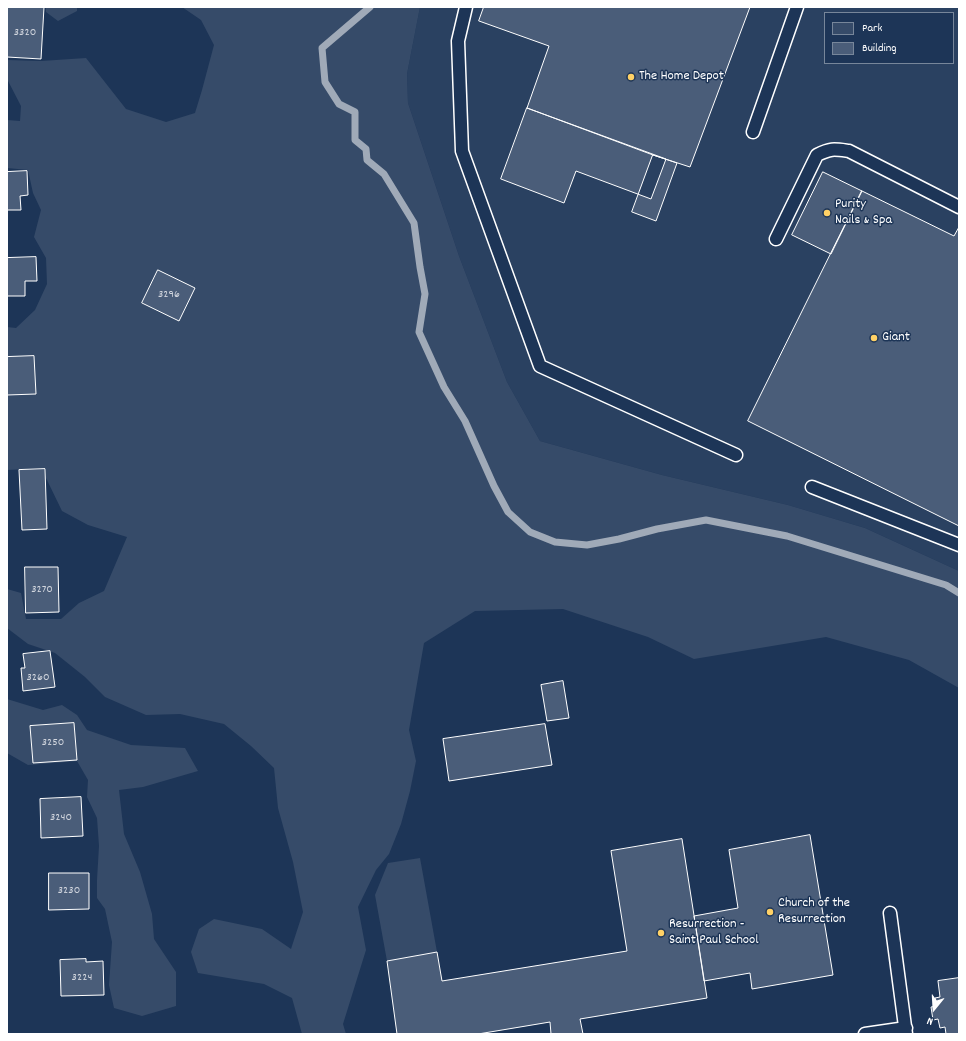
<!DOCTYPE html>
<style>
body{margin:0}
#map{position:relative;width:966px;height:1041px;overflow:hidden;background:#1d3557;font-family:Dekko,sans-serif}
canvas{display:block}
.frame{position:absolute;inset:0;border:8px solid #fff;pointer-events:none}
.legend{position:absolute;left:824px;top:12px;width:130px;height:52px;box-sizing:border-box;background:#1d3557;border:1px solid #77869a;margin:0;padding:5px 7px;list-style:none;font-size:12px;color:#fff}
.legend li{display:flex;align-items:center;gap:8px;height:20px}
.legend b{width:20px;border:1px solid #77869a}
.north{position:absolute;left:914px;top:989px;width:40px;height:40px;-webkit-text-stroke:3px #1d3557;paint-order:stroke;rotate:198deg;font-size:11px;font-weight:700;line-height:16px;text-align:center;color:#fff}
.north::after{content:'';display:block;margin:auto;width:14px;height:18px;background:#fff;clip-path:polygon(50% 0,100% 100%,50% 72%,0 100%)}
</style>
<div id="map">
<canvas width="966" height="1041"></canvas>
<div class="frame"></div>
<ul class="legend">
<li><b style="height:11px;background:#364b69"></b>Park</li>
<li><b style="height:11px;background:#4a5d79"></b>Building</li>
</ul>
<div class="north">N</div>
</div>
<script>
const ctx = document.querySelector('canvas').getContext('2d');
ctx.lineJoin = 'round';
function paint(path, color) { ctx.fillStyle = color; ctx.fill(path, 'evenodd'); }
function trace(path, color, width, dash) { ctx.strokeStyle = color; ctx.lineWidth = width; ctx.lineCap = dash ? 'butt' : 'round'; ctx.setLineDash(dash || []); ctx.stroke(path); }
function label(font, color, halo, rows, align = 'center') {
  ctx.font = font + ' Dekko,sans-serif'; ctx.lineWidth = 3; ctx.setLineDash([]); ctx.textBaseline = 'middle'; ctx.strokeStyle = halo; ctx.fillStyle = color; for (const [text, x, y, turn = 0] of rows) {
    ctx.save(); ctx.translate(x, y); ctx.rotate((+turn || 0) * Math.PI / 180); ctx.textAlign = isNaN(turn) ? turn : align; if (halo) ctx.strokeText(text, 0, 0); ctx.fillText(text, 0, 0); ctx.restore();
  }
}
paint(new Path2D(`
 M 420,7 L 959,7 L 959,571 L 865,528 L 788,505 L 662,475 L 540,441 L 507,382 L 459,256 L 408,103 L 407,74 ZM 825,13 L 953,13 L 953,63 L 825,63 Z`), '#2a4161');
paint(new Path2D(`
 M 46,7 L 77,7 L 77,11 L 58,21 L 46,12 Z
 M 182,7 L 420,7 L 407,74 L 408,103 L 459,256 L 507,382 L 540,441 L 662,475 L 788,505 L 865,528 L 959,571 L 959,688 L 909,660 L 826,637 L 694,659 L 648,637 L 563,609 L 475,611 L 424,643 L 409,730 L 416,761 L 410,791 L 401,824 L 389,854 L 376,870 L 358,907 L 366,950 L 343,1024 L 346,1034 L 302,1034 L 292,998 L 264,984 L 198,973 L 191,952 L 199,929 L 214,919 L 262,929 L 291,949 L 303,912 L 293,862 L 278,808 L 274,768 L 251,746 L 224,724 L 180,714 L 146,715 L 105,697 L 85,677 L 55,653 L 28,644 L 7,628 L 7,589 L 21,593 L 26,619 L 61,619 L 79,603 L 104,591 L 127,537 L 88,525 L 62,511 L 46,478 L 46,468 L 7,470 L 7,327 L 16,328 L 35,310 L 47,284 L 46,258 L 34,237 L 41,210 L 33,193 L 28,170 L 7,168 L 7,120 L 20,121 L 21,106 L 7,79 L 7,60 L 41,61 L 86,58 L 126,109 L 166,122 L 195,113 L 202,90 L 214,45 L 201,20 Z
 M 7,699 L 43,710 L 62,705 L 77,715 L 87,730 L 131,745 L 185,748 L 198,771 L 143,787 L 119,790 L 124,834 L 140,872 L 152,914 L 154,939 L 176,972 L 176,1006 L 142,1016 L 114,1008 L 109,985 L 112,942 L 105,909 L 97,898 L 97,880 L 99,846 L 97,818 L 87,797 L 88,780 L 77,761 L 28,765 L 7,753 Z
 M 420,858 L 437,952 L 387,961 L 375,895 L 388,863 Z`), '#364b69');
trace(new Path2D(`
 M 370,7 L 322,48 L 325,82 L 339,104 L 355,112 L 355,140 L 366,149 L 367,160 L 384,174 L 414,223 L 420,267 L 425,294 L 419,332 L 444,387 L 465,421 L 494,486 L 508,512 L 530,532 L 555,542 L 587,545 L 619,539 L 657,529 L 706,520 L 787,536 L 946,585 L 959,593`), '#a0aab8', 7);
const building = new Path2D(`
 M 8,7 L 44,7 L 41,59 L 7,57 L 7,10 Z
 M 484,7 L 750,7 L 690,167 L 653,155 L 527,108 L 549,46 L 479,21 Z
 M 527,108 L 666,159 L 651,199 L 576,171 L 564,203 L 501,179 Z
 M 653,155 L 677,163 L 656,221 L 632,212 Z
 M 27,171 L 28,195 L 20,196 L 21,210 L 7,210 L 7,172 Z
 M 823,172 L 862,191 L 831,254 L 792,235 Z
 M 862,191 L 954,236 L 959,227 L 959,526 L 748,421 Z
 M 36,257 L 37,281 L 25,281 L 25,296 L 7,296 L 7,258 Z
 M 158,270 L 195,288 L 179,321 L 142,303 Z
 M 34,356 L 36,394 L 7,395 L 7,357 Z
 M 45,469 L 47,529 L 22,530 L 19,470 Z
 M 25,567 L 58,567 L 59,612 L 26,613 Z
 M 50,651 L 55,687 L 23,691 L 21,668 L 25,668 L 23,654 Z
 M 563,681 L 569,718 L 547,721 L 541,685 Z
 M 74,723 L 77,760 L 33,763 L 30,726 Z
 M 545,724 L 552,765 L 449,781 L 443,739 Z
 M 81,797 L 83,836 L 41,838 L 40,799 Z
 M 810,835 L 833,975 L 752,989 L 750,973 L 704,981 L 694,916 L 738,908 L 729,850 Z
 M 682,839 L 707,998 L 580,1019 L 583,1034 L 551,1034 L 550,1022 L 478,1034 L 397,1034 L 387,961 L 437,952 L 442,981 L 627,951 L 611,851 Z
 M 49,873 L 89,873 L 89,909 L 49,910 Z
 M 86,959 L 86,962 L 103,961 L 104,995 L 61,996 L 60,960 Z
 M 959,978 L 959,1034 L 946,1034 L 945,1027 L 940,1028 L 938,1019 L 933,1020 L 931,1007 L 937,1006 L 935,998 L 940,997 L 938,981 Z`);
paint(building, '#4a5d79');
trace(building, '#fff', 1);
const service = new Path2D(`
 M 466,7 L 458,41 L 462,151 L 540,366 L 736,455
 M 753,132 L 797,7
 M 776,239 L 817,155 C 831,148 834,149 849,151 L 959,207
 M 812,487 L 959,545
 M 890,913 L 906,1034
 M 865,1034 L 906,1028`);
trace(service, '#fff', 15);
trace(service, '#1d3557', 12);
for (const [x, y, r, color] of [
 [631,77,4,"#ffd166"],
 [827,213,4,"#ffd166"],
 [874,338,4,"#ffd166"],
 [770,912,4,"#ffd166"],
 [661,933,4,"#ffd166"]
]) { const dot = new Path2D(); dot.arc(x, y, r, 0, 2 * Math.PI); ctx.fillStyle = color; ctx.fill(dot); trace(dot, '#1d3557', 1.5); }
label('12px', '#d2d6de', null, [
 ["3320",25,33],
 ["3296",169,295],
 ["3270",42,590],
 ["3260",38,678],
 ["3250",53,743],
 ["3240",61,818],
 ["3230",69,891],
 ["3224",82,978]
]);
label('14px', '#fff', '#1d3557', [
 ["The Home Depot",639,77],
 ["Purity",835,205],
 ["Nails & Spa",835,221],
 ["Giant",882,338],
 ["Church of the",778,904],
 ["Resurrection",778,920],
 ["Resurrection -",669,925],
 ["Saint Paul School",669,941]
], 'left');
</script>
